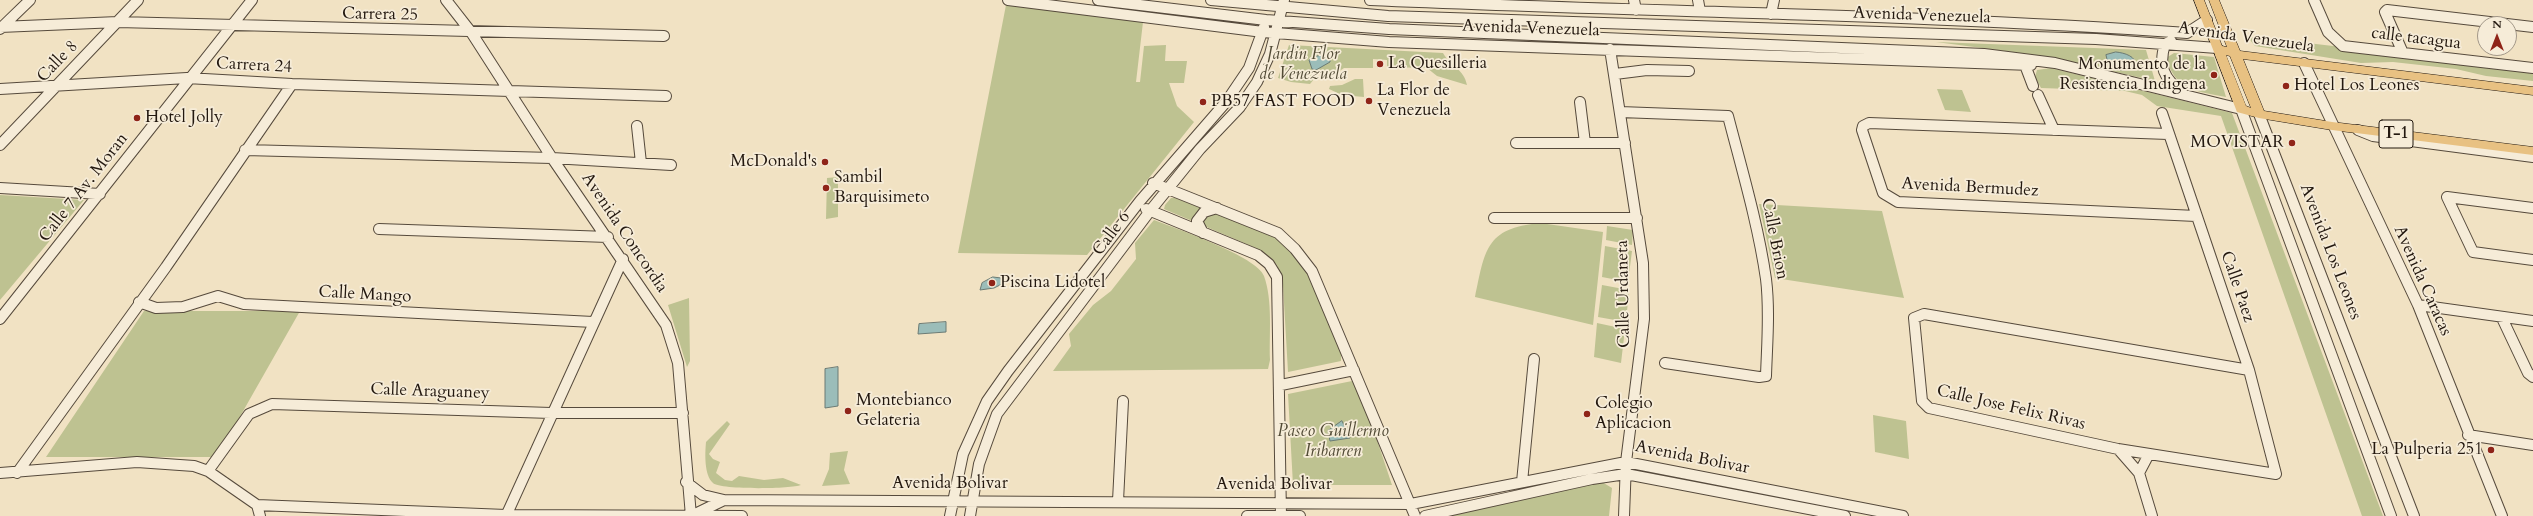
<!DOCTYPE html>
<style>
body{margin:0}
#map{position:relative;width:2533px;height:516px;overflow:hidden;background:#f1e2c3;font-family:Cardo,serif}
canvas{display:block}
.north{position:absolute;left:2477px;top:16px;width:40px;height:40px;box-sizing:border-box;background:#f6ecd8;border:1px solid #a29788;border-radius:50%;rotate:0deg;font-size:11px;font-weight:700;line-height:16px;text-align:center;color:#23180f}
.north::after{content:'';display:block;margin:auto;width:14px;height:18px;background:#8f2418;clip-path:polygon(50% 0,100% 100%,50% 72%,0 100%)}
</style>
<div id="map">
<canvas width="2533" height="516"></canvas>
<div class="north">N</div>
</div>
<script>
const ctx = document.querySelector('canvas').getContext('2d');
ctx.lineJoin = 'round';
function paint(path, color) { ctx.fillStyle = color; ctx.fill(path, 'evenodd'); }
function trace(path, color, width, dash) { ctx.strokeStyle = color; ctx.lineWidth = width; ctx.lineCap = dash ? 'butt' : 'round'; ctx.setLineDash(dash || []); ctx.stroke(path); }
function label(font, color, halo, rows, align = 'center') {
  ctx.font = font + ' Cardo,serif'; ctx.lineWidth = 3.5; ctx.setLineDash([]); ctx.textBaseline = 'middle'; ctx.strokeStyle = halo; ctx.fillStyle = color; for (const [text, x, y, turn = 0] of rows) {
    ctx.save(); ctx.translate(x, y); ctx.rotate((+turn || 0) * Math.PI / 180); ctx.textAlign = isNaN(turn) ? turn : align; if (halo) ctx.strokeText(text, 0, 0); ctx.fillText(text, 0, 0); ctx.restore();
  }
}
paint(new Path2D(`
 M 1006,5 L 1143,22 L 1136,82 L 1140,82 L 1144,46 L 1166,45 L 1165,61 L 1187,61 L 1184,83 L 1169,83 L 1177,106 L 1194,122 L 1087,255 L 958,253 Z
 M 2255,37 L 2533,69 L 2533,81 L 2486,76 L 2456,69 L 2393,62 L 2361,63 L 2255,46 L 2250,40 L 2250,38 Z
 M 1936,42 L 2146,50 L 2155,81 L 2051,57 Z
 M 1289,45 L 1443,53 C 1451,67 1464,69 1467,85 L 1437,76 L 1427,68 L 1387,67 L 1387,60 L 1373,59 L 1373,68 L 1344,68 L 1329,78 L 1319,73 L 1310,84 L 1291,82 L 1278,78 Z
 M 2174,53 L 2214,57 L 2226,97 C 2196,91 2176,91 2166,58 Z
 M 2051,68 L 2232,113 L 2383,516 L 2362,516 L 2221,116 L 2157,106 L 2142,95 L 2125,91 L 2041,88 L 2035,77 L 2037,70 Z
 M 1355,79 L 1363,79 L 1364,97 L 1342,95 L 1329,89 L 1330,86 L 1342,85 Z
 M 1937,89 L 1962,90 L 1971,112 L 1945,110 Z
 M 838,177 L 838,217 L 826,219 L 827,178 Z
 M 0,195 L 84,200 L 0,300 Z
 M 1171,198 L 1175,198 L 1280,238 C 1313,266 1322,314 1341,352 L 1341,361 L 1288,372 L 1283,285 L 1277,265 L 1256,248 L 1164,209 L 1165,205 Z
 M 1759,204 L 1882,211 L 1904,298 L 1775,278 Z
 M 1154,220 C 1175,228 1258,257 1264,276 C 1273,301 1269,334 1270,360 L 1268,369 L 1053,371 L 1071,346 L 1069,334 L 1093,305 L 1111,291 L 1136,259 L 1135,243 Z
 M 1540,223 L 1603,232 L 1593,325 L 1475,297 C 1485,251 1485,228 1540,223 Z
 M 1607,226 L 1633,230 L 1632,245 L 1606,240 Z
 M 1605,246 L 1632,251 L 1628,282 L 1602,277 Z
 M 1602,285 L 1629,290 L 1626,322 L 1598,317 Z
 M 689,298 L 690,361 L 687,367 L 668,305 Z
 M 144,311 L 300,311 L 217,457 L 46,457 Z
 M 1597,323 L 1625,329 L 1621,363 L 1594,357 Z
 M 1357,380 L 1392,485 L 1293,485 L 1288,394 Z
 M 1873,415 L 1906,421 L 1909,459 L 1875,452 Z
 M 727,421 L 730,424 L 709,454 L 713,459 L 720,462 L 716,473 L 725,480 L 732,481 L 739,476 L 764,480 L 783,478 L 801,485 C 791,489 720,490 713,483 C 704,475 705,453 706,442 Z
 M 848,451 L 844,470 L 850,484 L 822,486 L 829,469 L 830,453 Z
 M 1602,482 L 1612,488 L 1609,516 L 1450,516 Z`), '#bec291');
const water = new Path2D(`
 M 2116,52 C 2125,53 2136,56 2136,66 L 2135,69 L 2121,70 L 2108,64 L 2106,55 Z
 M 1324,55 L 1330,58 L 1330,62 L 1316,70 L 1312,69 L 1309,60 L 1313,57 Z
 M 993,277 L 1001,278 L 1002,284 L 994,288 L 980,290 L 982,283 Z
 M 946,322 L 946,332 L 918,334 L 919,324 Z
 M 838,367 L 838,406 L 825,408 L 825,369 Z
 M 1342,421 L 1350,438 L 1330,441 L 1328,431 Z`);
paint(water, '#9bbdb9');
trace(water, '#6b7b75', 1);
const minor = new Path2D(`
 M 446,0 L 471,32 L 552,158 L 666,325 L 678,363 L 691,516
 M 1008,0 L 1263,32 L 1389,42 L 2031,65
 M 1098,0 L 1266,20 L 1389,29 L 1984,54 L 2055,63 L 2241,109 L 2391,516
 M 1211,0 L 1388,16 L 2096,39 L 2217,48
 M 1370,0 C 1642,12 1915,14 2187,33 L 2207,20
 M 1634,0 L 1636,10
 M 1698,0 L 1700,11
 M 2314,0 L 2328,32 L 2343,46 L 2533,68
 M 1771,14 L 1774,0
 M 0,27 L 118,22 L 664,36
 M 0,29 L 30,0
 M 2171,41 L 2165,44 C 2158,66 2164,79 2182,92
 M 1610,49 L 1643,263 L 1644,319 L 1626,462 L 1624,516
 M 2403,53 L 2385,12 L 2387,10 L 2533,27
 M 2304,63 L 2418,305 L 2502,516
 M 2025,65 L 2033,86
 M 1615,74 L 1647,70 L 1689,71
 M 0,89 L 187,78 L 292,84 L 666,96
 M 2038,95 L 2054,130
 M 1580,102 L 1585,143
 M 1620,112 L 1728,116 C 1742,170 1758,224 1766,279 C 1770,311 1767,344 1766,376 L 1759,377 L 1665,363
 M 2162,113 L 2249,370
 M 2259,114 L 2414,516
 M 637,126 L 641,163
 M 2358,130 L 2373,136 L 2533,157
 M 2168,134 L 1869,123 L 1863,126 L 1862,130 L 1883,193 L 1898,202 L 2196,216
 M 1516,143 L 1625,143
 M 0,145 L 138,0
 M 245,150 L 552,158 L 671,165
 M 1153,183 L 1278,233 L 1295,249 L 1312,271 L 1415,516
 M 0,188 L 100,194
 M 2533,208 L 2447,197 L 2473,252 L 2533,260
 M 1146,209 L 1258,255 L 1269,264 L 1277,277 L 1281,516
 M 1494,218 L 1637,218
 M 379,229 L 608,237
 M 1203,233 L 1197,221 L 1204,212 L 1217,208
 M 139,302 L 156,308 L 183,307 L 218,296 L 244,304 L 593,322
 M 2418,305 L 2533,321
 M 1924,314 L 2249,370 L 2276,474 L 2118,449 L 1929,408 L 1922,401 L 1914,318 Z
 M 2502,318 L 2528,373 L 2533,377
 M 0,319 L 252,0
 M 1281,385 L 1354,370
 M 2468,435 L 2533,445
 M 2118,449 L 2139,473
 M 2149,454 L 2139,473 L 2152,516
 M 208,471 L 249,414 L 272,404 L 551,413 L 683,413
 M 0,473 L 137,462 L 194,466 L 208,471 L 257,505 L 260,516
 M 17,473 L 166,267 L 292,84
 M 686,482 L 703,495 L 724,500
 M 1522,482 L 1534,359
 M 1118,501 L 1123,401
 M 257,505 L 506,515 L 742,516
 M 506,516 L 623,259
 M 691,516 L 724,500 L 1411,504 L 1626,462 L 1903,516
 M 950,516 L 963,454 L 987,401 L 1008,371 L 1140,201 L 1226,102 L 1249,68 L 1264,27
 M 970,516 L 979,464 L 997,414 L 1150,211 L 1200,149 L 1240,107 L 1257,82 L 1270,54 L 1284,0
 M 1247,516 L 1300,516
 M 1425,516 L 1592,479 L 1626,474 L 1845,516`);
const major = new Path2D(`
 M 2194,0 L 2204,0 L 2222,46 L 2227,47 L 2209,0 L 2219,0 L 2240,51 L 2533,87 L 2533,95 L 2243,59 L 2264,111 L 2332,122 L 2533,147 L 2533,155 L 2332,130 L 2259,118 L 2237,112 ZM 2226,55 L 2230,56 L 2251,108 L 2246,106 Z`);
trace(minor, '#564a3c', 12);
trace(major, '#23180f', 1);
trace(minor, '#f6ecd8', 10);
paint(major, '#e8c182');
for (const [x, y, r, color] of [
 [1380,64,4,"#8f2418"],
 [2214,75,4,"#8f2418"],
 [2286,86,4,"#8f2418"],
 [1369,101,4,"#8f2418"],
 [1203,102,4,"#8f2418"],
 [137,118,4,"#8f2418"],
 [2292,143,4,"#8f2418"],
 [825,162,4,"#8f2418"],
 [826,188,4,"#8f2418"],
 [992,283,4,"#8f2418"],
 [848,411,4,"#8f2418"],
 [1587,414,4,"#8f2418"],
 [2491,450,4,"#8f2418"]
]) { const dot = new Path2D(); dot.arc(x, y, r, 0, 2 * Math.PI); ctx.fillStyle = color; ctx.fill(dot); trace(dot, '#f6ecd8', 1.5); }
for (const [x, y, w] of [
 [2396,134,34]
]) { const box = new Path2D(); box.roundRect(x - w / 2, y - 14, w, 28, 3); ctx.fillStyle = '#f6ecd8'; ctx.fill(box); trace(box, '#23180f', 1); }
label('bold 16px', '#23180f', null, [
 ["T-1",2396,134]
]);
label('17px', '#23180f', '#f6ecd8', [
 ["Carrera 25",380,15,1],
 ["Avenida Venezuela",1922,16,2],
 ["Avenida Venezuela",1531,29,2],
 ["Avenida Venezuela",2246,38,8],
 ["calle tacagua",2416,39,7],
 ["Calle 8",58,62,-46],
 ["Carrera 24",254,66,3],
 ["Calle 7 Av. Moran",84,188,-52],
 ["Avenida Bermudez",1970,188,3],
 ["Avenida Concordia",624,233,56],
 ["Calle 6",1112,234,-53],
 ["Calle Brion",1774,239,79],
 ["Avenida Los Leones",2330,252,69],
 ["Avenida Caracas",2422,281,66],
 ["Calle Paez",2237,287,71],
 ["Calle Urdaneta",1624,294,-91],
 ["Calle Mango",365,295,3],
 ["Calle Araguaney",430,392,2],
 ["Calle Jose Felix Rivas",2011,408,13],
 ["Avenida Bolivar",1692,458,11],
 ["Avenida Bolivar",950,484],
 ["Avenida Bolivar",1274,485]
]);
label('italic 17px', '#524b36', '#f6ecd8', [
 ["Jardin Flor",1303,55],
 ["de Venezuela",1303,75],
 ["Paseo Guillermo",1333,432],
 ["Iribarren",1333,452]
]);
label('17px', '#23180f', '#f6ecd8', [
 ["La Quesilleria",1388,64],
 ["Monumento de la",2206,65,"right"],
 ["Resistencia Indigena",2206,85,"right"],
 ["Hotel Los Leones",2294,86],
 ["La Flor de",1377,91],
 ["Venezuela",1377,111],
 ["PB57 FAST FOOD",1211,102],
 ["Hotel Jolly",145,118],
 ["MOVISTAR",2284,143,"right"],
 ["McDonald's",817,162,"right"],
 ["Sambil",834,178],
 ["Barquisimeto",834,198],
 ["Piscina Lidotel",1000,283],
 ["Montebianco",856,401],
 ["Gelateria",856,421],
 ["Colegio",1595,404],
 ["Aplicacion",1595,424],
 ["La Pulperia 251",2483,450,"right"]
], 'left');
</script>
